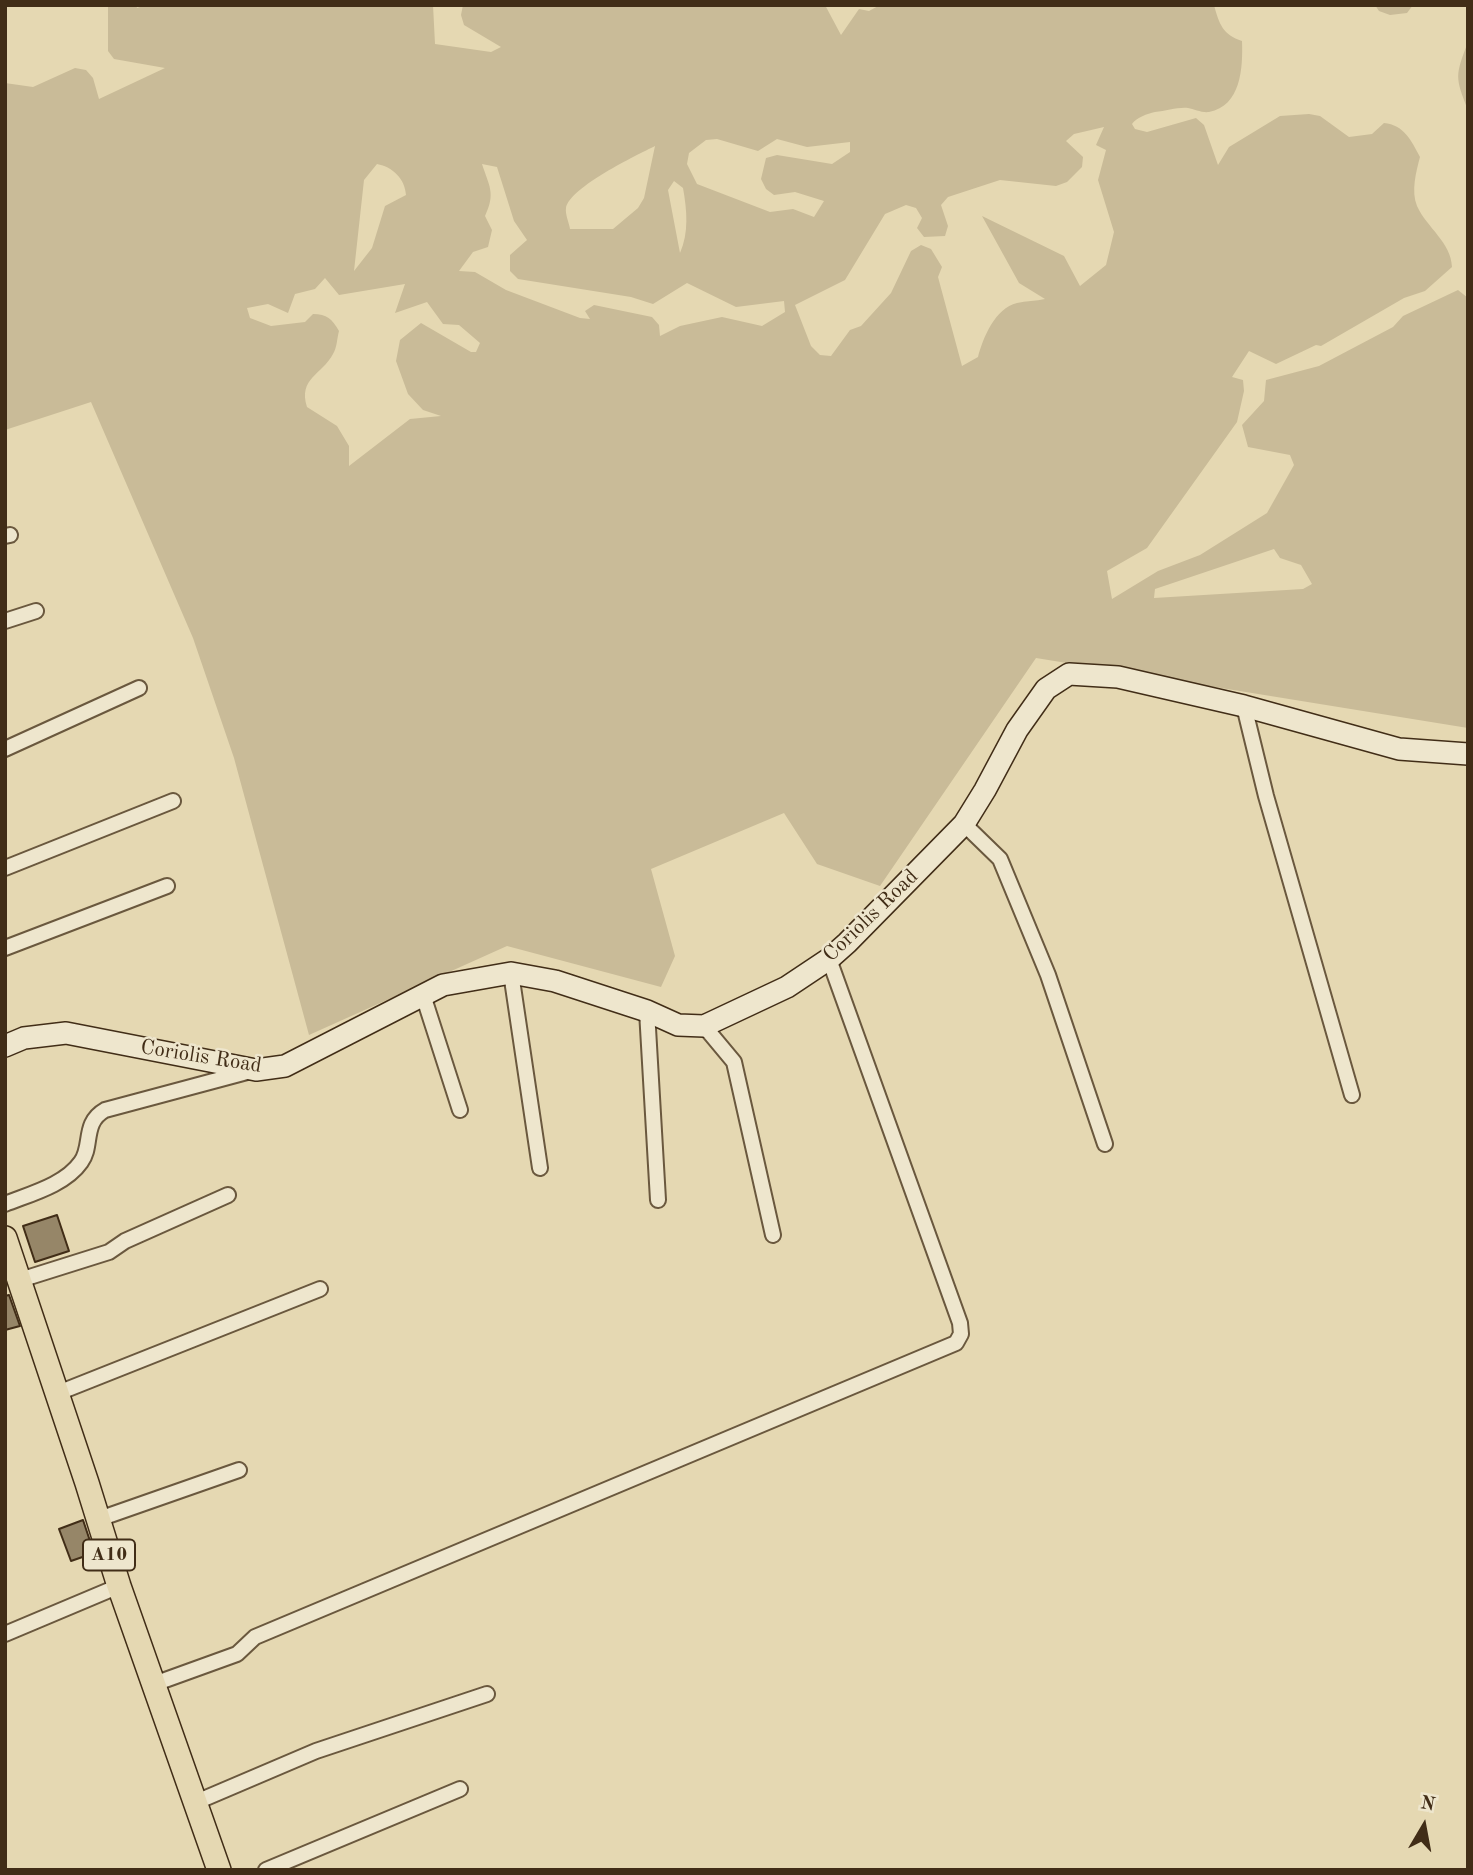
<!DOCTYPE html>
<style>
body{margin:0}
#map{position:relative;width:1473px;height:1875px;overflow:hidden;background:#e5d8b2;font-family:"Old Standard TT",serif}
canvas{display:block}
.frame{position:absolute;inset:0;border:7px solid #412d17;pointer-events:none}
.north{position:absolute;left:1389px;top:1791px;width:70px;height:70px;-webkit-text-stroke:5px #eee6cd;paint-order:stroke;rotate:10deg;font-size:19px;font-weight:700;line-height:28px;text-align:center;color:#412d17}
.north::after{content:'';display:block;margin:auto;width:24px;height:32px;background:#412d17;clip-path:polygon(50% 0,100% 100%,50% 72%,0 100%)}
</style>
<div id="map">
<canvas width="1473" height="1875"></canvas>
<div class="frame"></div>
<div class="north">N</div>
</div>
<script>
const ctx = document.querySelector('canvas').getContext('2d');
ctx.lineJoin = 'round';
function paint(path, color) { ctx.fillStyle = color; ctx.fill(path, 'evenodd'); }
function trace(path, color, width, dash) { ctx.strokeStyle = color; ctx.lineWidth = width; ctx.lineCap = dash ? 'butt' : 'round'; ctx.setLineDash(dash || []); ctx.stroke(path); }
function label(font, color, halo, rows, align = 'center') {
  ctx.font = font + ' "Old Standard TT",serif'; ctx.lineWidth = 5; ctx.setLineDash([]); ctx.textBaseline = 'middle'; ctx.strokeStyle = halo; ctx.fillStyle = color; for (const [text, x, y, turn = 0] of rows) {
    ctx.save(); ctx.translate(x, y); ctx.rotate((+turn || 0) * Math.PI / 180); ctx.textAlign = isNaN(turn) ? turn : align; if (halo) ctx.strokeText(text, 0, 0); ctx.fillText(text, 0, 0); ctx.restore();
  }
}
paint(new Path2D(`
 M 108,5 L 136,5 L 137,8 L 146,5 L 433,5 L 435,44 L 491,52 L 501,47 L 464,25 L 461,15 L 463,5 L 825,5 L 841,35 L 859,9 L 869,11 L 880,5 L 1214,5 C 1219,24 1223,35 1242,41 C 1243,68 1241,106 1209,112 C 1202,113 1194,109 1188,108 C 1178,107 1166,111 1155,112 C 1147,114 1137,117 1132,124 L 1135,129 L 1147,132 L 1196,118 L 1204,125 L 1218,165 L 1229,147 L 1280,116 L 1309,114 L 1320,116 L 1349,137 L 1372,134 L 1384,123 C 1404,125 1411,140 1420,157 C 1416,172 1411,191 1417,206 C 1427,228 1451,242 1452,267 L 1425,291 L 1404,298 L 1321,346 L 1316,345 L 1276,364 L 1249,351 L 1232,377 L 1243,380 L 1244,391 L 1237,422 L 1147,548 L 1107,571 L 1112,599 L 1158,571 L 1200,555 L 1267,513 L 1294,465 L 1290,455 L 1248,447 L 1242,425 L 1264,401 L 1266,380 L 1319,366 L 1393,327 L 1403,316 L 1458,290 L 1468,298 L 1468,728 L 1036,658 L 880,886 L 817,864 L 784,813 L 651,869 L 675,956 L 661,987 L 507,946 L 309,1035 L 234,758 L 193,638 L 91,402 L 5,430 L 5,83 L 33,87 L 75,68 L 86,70 L 93,78 L 99,99 L 165,68 L 114,59 L 108,51 ZM 1104,127 L 1096,145 L 1106,150 L 1098,180 L 1114,232 L 1106,265 L 1080,286 L 1064,256 L 982,216 L 1019,283 L 1045,299 C 1036,301 1026,301 1017,303 C 995,308 983,338 978,357 L 962,366 L 938,277 L 942,267 L 931,249 L 921,245 L 911,251 L 891,293 L 861,326 L 850,330 L 831,356 L 820,355 L 811,346 L 795,305 L 845,280 L 885,214 L 906,205 L 916,208 L 922,218 L 917,228 L 924,237 L 945,236 L 948,226 L 941,205 L 948,197 L 1000,180 L 1056,186 L 1067,182 L 1082,167 L 1083,157 L 1066,141 L 1074,134 ZM 717,139 L 758,151 L 777,139 L 807,147 L 850,142 L 850,152 L 832,164 L 777,155 L 766,158 L 761,179 L 766,189 L 774,195 L 795,192 L 824,201 L 814,217 L 793,209 L 770,212 L 697,184 L 687,164 L 689,153 L 706,140 ZM 655,146 L 644,198 L 638,208 L 613,229 L 570,229 C 569,223 565,214 566,208 C 570,187 637,155 655,146 ZM 377,164 C 393,167 405,179 406,195 L 385,206 L 372,248 L 354,271 L 364,180 ZM 482,164 L 497,167 L 514,221 L 527,240 L 510,255 L 510,271 L 518,279 L 631,297 L 653,304 L 687,283 L 736,307 L 784,301 L 785,312 L 762,326 L 722,317 L 680,326 L 660,336 L 659,325 L 652,317 L 594,305 L 585,311 L 590,319 L 580,318 L 506,290 L 475,272 L 459,271 L 473,252 L 488,247 L 492,230 L 485,216 C 496,193 489,186 482,164 ZM 674,181 L 683,188 C 687,210 689,233 680,253 L 668,190 ZM 325,278 L 339,295 L 405,284 L 395,313 L 427,302 L 443,324 L 459,325 L 480,343 L 476,352 L 471,352 L 421,323 L 400,340 L 396,361 L 408,394 L 423,410 L 441,416 L 410,419 L 349,466 L 349,446 L 337,426 L 307,407 C 298,378 322,375 333,354 C 337,348 337,338 339,331 C 332,319 327,314 313,314 L 305,322 L 271,326 L 250,318 L 247,308 L 268,304 L 288,313 L 295,294 L 315,289 ZM 1274,549 L 1280,558 L 1301,565 L 1312,584 L 1303,589 L 1154,598 L 1155,589 Z
 M 1375,5 L 1413,5 L 1407,13 L 1390,15 L 1379,11 Z
 M 1468,42 L 1468,110 C 1455,77 1455,76 1468,42 Z`), '#c9bb98');
const building = new Path2D(`
 M 57,1215 L 69,1251 L 35,1262 L 23,1226 Z
 M 9,1295 L 20,1326 L 5,1330 L 5,1296 Z
 M 83,1520 L 94,1553 L 71,1561 L 59,1529 Z`);
paint(building, '#968668');
trace(building, '#412d17', 2);
const street = new Path2D(`
 M 5,536 L 10,535
 M 5,621 L 36,611
 M 1244,706 L 1266,796 L 1352,1095
 M 5,749 L 139,688
 M 964,824 L 1000,859 L 1048,975 L 1105,1144
 M 5,868 L 173,801
 M 5,948 L 167,886
 M 511,973 L 540,1168
 M 423,995 L 460,1110
 M 647,1011 L 658,1200
 M 704,1026 L 734,1062 L 773,1235
 M 5,1204 C 30,1194 65,1185 81,1162 C 93,1146 82,1123 105,1110 L 247,1072
 M 20,1280 L 109,1252 L 125,1241 L 228,1195
 M 58,1393 L 320,1289
 M 99,1519 L 239,1470
 M 5,1634 L 119,1586
 M 154,1684 L 237,1654 L 255,1637 L 956,1343 L 961,1334 L 960,1323 L 829,959
 M 194,1803 L 316,1751 L 487,1694
 M 266,1870 L 460,1789`);
const secondary = new Path2D(`
 M 5,1046 L 24,1038 L 66,1033 L 256,1070 L 285,1066 L 443,985 L 511,973 L 555,981 L 647,1011 L 678,1025 L 704,1026 L 787,987 L 829,959 L 847,943 L 964,824 L 985,790 L 1017,730 L 1046,689 L 1069,674 L 1118,677 L 1244,706 L 1399,749 L 1468,754`);
const primary = new Path2D(`
 M 5,1238 L 87,1483 L 119,1586 L 219,1870`);
trace(street, '#6a583e', 18);
trace(secondary, '#412d17', 24);
trace(primary, '#412d17', 26);
trace(street, '#eee6cd', 14);
trace(secondary, '#eee6cd', 21);
trace(primary, '#e5d8b2', 23);
for (const [x, y, w] of [
 [109,1555,52]
]) { const box = new Path2D(); box.roundRect(x - w / 2, y - 15.5, w, 31, 5); ctx.fillStyle = '#eee6cd'; ctx.fill(box); trace(box, '#412d17', 2); }
label('bold 19px', '#412d17', null, [
 ["A10",109,1555]
]);
label('21px', '#412d17', '#eee6cd', [
 ["Coriolis Road",871,916,-44],
 ["Coriolis Road",201,1057,9]
]);
</script>
